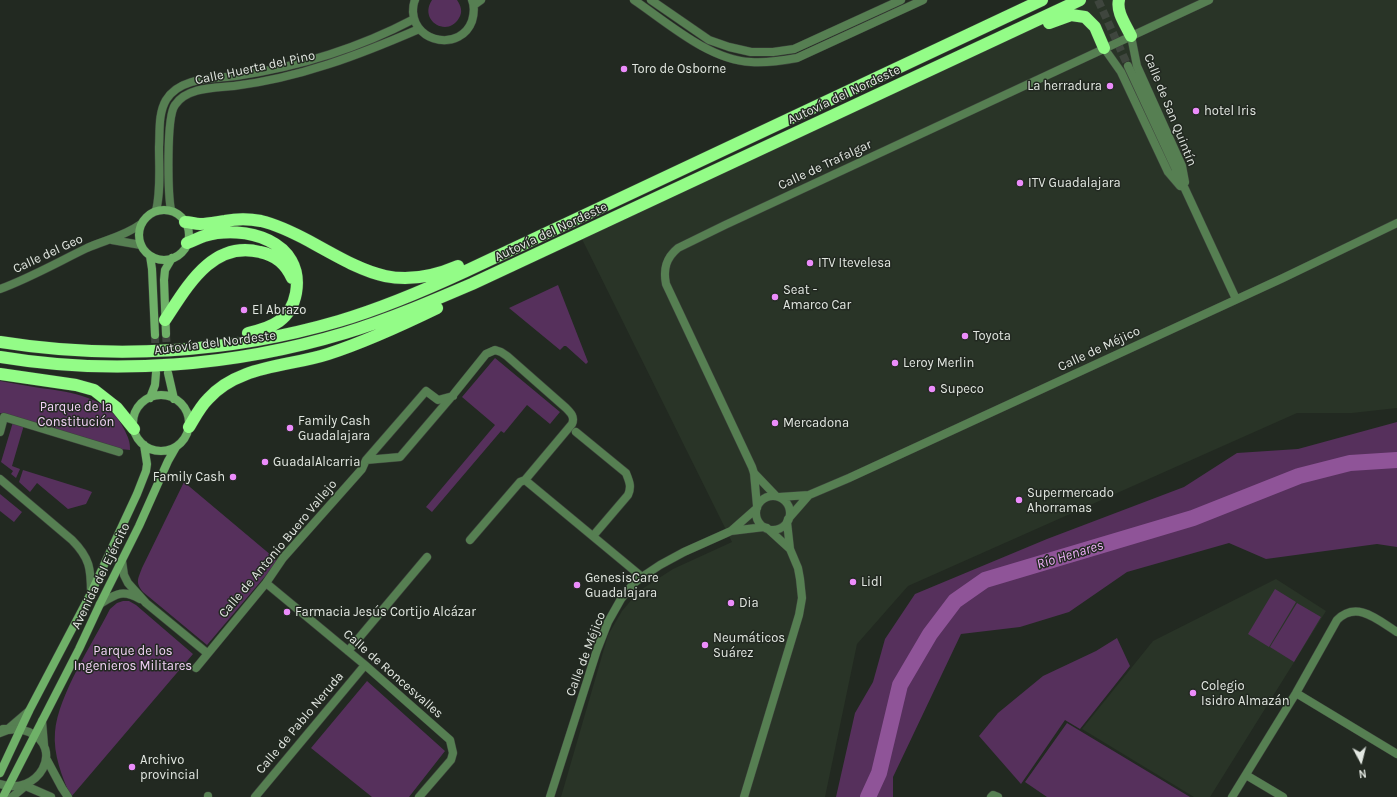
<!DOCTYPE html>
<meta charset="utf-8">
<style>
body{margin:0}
#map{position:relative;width:1397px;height:797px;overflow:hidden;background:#222921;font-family:Karla,sans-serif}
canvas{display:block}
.north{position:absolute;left:1341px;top:741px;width:40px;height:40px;-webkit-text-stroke:3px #222921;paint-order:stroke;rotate:173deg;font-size:11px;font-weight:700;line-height:16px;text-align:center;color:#e2e7e1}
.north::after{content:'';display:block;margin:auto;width:14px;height:18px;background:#e2e7e1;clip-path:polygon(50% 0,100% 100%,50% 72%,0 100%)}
</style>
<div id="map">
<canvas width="1397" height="797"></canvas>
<div class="north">N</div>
</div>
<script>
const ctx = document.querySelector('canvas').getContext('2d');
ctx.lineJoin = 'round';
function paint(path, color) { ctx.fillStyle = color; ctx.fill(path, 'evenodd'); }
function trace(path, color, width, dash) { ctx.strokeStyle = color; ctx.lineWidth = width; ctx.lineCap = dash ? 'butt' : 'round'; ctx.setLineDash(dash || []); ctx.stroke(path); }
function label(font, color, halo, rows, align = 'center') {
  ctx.font = font + ' Karla,sans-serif'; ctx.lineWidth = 3; ctx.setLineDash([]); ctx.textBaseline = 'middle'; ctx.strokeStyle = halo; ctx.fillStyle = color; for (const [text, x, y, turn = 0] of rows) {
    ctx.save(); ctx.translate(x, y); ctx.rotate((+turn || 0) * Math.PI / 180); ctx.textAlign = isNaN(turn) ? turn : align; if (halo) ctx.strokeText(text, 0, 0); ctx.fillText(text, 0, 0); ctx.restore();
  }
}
paint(new Path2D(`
 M 1086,0 L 1397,0 L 1397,408 L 1352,413 L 1297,413 L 908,586 L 857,644 L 825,797 L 561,797 L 608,635 L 622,611 L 639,591 L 673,569 L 732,542 L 580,235 Z
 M 1276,579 L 1326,611 L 1210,797 L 1194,797 L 1082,729 L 1153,641 Z`), '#293427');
paint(new Path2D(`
 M 432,0 L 457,0 C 461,6 463,12 459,18 C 448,38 418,21 432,0 Z
 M 558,285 L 588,362 L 586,364 L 566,346 L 564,346 L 560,350 L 509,308 Z
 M 495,358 L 560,412 L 550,424 L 527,405 L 504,433 L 501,431 L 432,512 L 426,507 L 495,425 L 462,397 Z
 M 0,381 C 13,383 26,386 40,388 C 71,392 109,397 124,429 C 128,437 130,441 130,450 L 120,449 L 0,413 Z
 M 13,422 L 24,425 L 12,466 L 20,469 L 16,478 L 11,474 L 13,471 L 1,462 Z
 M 1397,422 L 1397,547 L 1377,544 L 1266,559 L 1229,543 L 1127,572 L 1069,612 L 1020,627 L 961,634 L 893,777 L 893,797 L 836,797 L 855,713 L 873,682 L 885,639 L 915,594 L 1047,539 L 1184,487 L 1237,453 L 1298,449 Z
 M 23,470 L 87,490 L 92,492 L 86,504 L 68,509 L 37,483 L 30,492 L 19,482 Z
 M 184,482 L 278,561 L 207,645 L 143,592 C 135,582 138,579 142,568 Z
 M 0,494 L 22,512 L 14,522 L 0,511 Z
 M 1275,589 L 1296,602 L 1269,647 L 1248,634 Z
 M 123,601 L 129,601 L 136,605 L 193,654 L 71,797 C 62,777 53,754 55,732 C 58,695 93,643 110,609 L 117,603 Z
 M 1297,603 L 1321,617 L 1294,662 L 1270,647 Z
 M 1117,638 L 1130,666 L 1080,729 L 1065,720 L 1021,784 L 979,736 L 998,713 L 1043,676 L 1096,651 Z
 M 367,681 L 445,751 L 409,797 L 372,797 L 311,748 Z
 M 1067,723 L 1190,797 L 1047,797 L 1025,782 Z`), '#56305c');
trace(new Path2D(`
 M 868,797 L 879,773 L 900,685 L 930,634 L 955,601 L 985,580 L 1193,518 L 1299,476 L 1350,463 L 1397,460`), '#8f5498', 16);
trace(new Path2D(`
 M 1098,0 L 1128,66`), '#3f463e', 8, [8, 4]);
trace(new Path2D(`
 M 166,334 L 168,369
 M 155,335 L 156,370`), '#3f463e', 8, [8, 4]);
const minor = new Path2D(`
 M 1131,36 L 1137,66 L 1182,166 L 1185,182
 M 1104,48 L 1121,72 L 1168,172 L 1180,186
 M 1128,66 L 1236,299
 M 112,240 L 141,245
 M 0,289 C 30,278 58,262 87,248 C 105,240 125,236 141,224
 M 0,432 L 4,417 L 119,452
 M 576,432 L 626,473 C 629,481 632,486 628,495 L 593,536
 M 366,460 L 426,391 L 438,400 L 453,396
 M 754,473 L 776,496
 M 0,479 L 72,540 C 90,558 91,569 91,593
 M 525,480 L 642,577
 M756 513a17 17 0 1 1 34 0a17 17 0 1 1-34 0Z
 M 779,497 L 809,495 L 849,478 L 1283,278 L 1397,223
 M 757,506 L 754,473 L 752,467 L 666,284 C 663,269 666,258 678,248 L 725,225 L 1209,0
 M 788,519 L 809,495
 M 767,528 L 790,549
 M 731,531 L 757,508
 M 122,561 L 124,575 L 128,583 L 146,603 L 207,653
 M 266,583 L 365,665 L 450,740 L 453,753 L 451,760 L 419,797
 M 100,604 C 116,594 122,589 140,599
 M 348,651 L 427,557
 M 196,668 L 266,583 L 283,558 L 362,469 L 366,460 L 400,457 L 453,395 L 486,354 L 495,350 L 501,352 L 507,356 L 566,408 C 571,413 575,417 572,424 L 525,480 L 520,482 L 470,540
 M 1296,693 L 1397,754
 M 42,721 L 44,745
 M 3,729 L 8,729 L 29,711
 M 1246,775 L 1283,797
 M 12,797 L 23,788
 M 208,797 L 208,796
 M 255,797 L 365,665
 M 550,797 L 597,650 L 608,622 L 621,599 L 634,583 L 642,577 L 660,565 L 684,552 L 731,531 L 764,527
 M 744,797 L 799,615 L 802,598 L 800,579 L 798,568 L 790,549 L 787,522
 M 991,797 L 993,795 L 998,797
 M 1232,797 L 1296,693 L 1337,620 C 1357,600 1378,620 1397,632`);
const tertiary = new Path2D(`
 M 415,0 C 413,4 413,7 413,12 C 415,44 461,51 472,21 C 474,14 475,7 472,0
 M 634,0 C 668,23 709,60 751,62 C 767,63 781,61 797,58 L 923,0
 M 651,0 L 709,40 L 729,47 L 751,52 L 773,52 L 794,49 L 901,0
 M 474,5 L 481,0
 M 171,210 C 168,194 166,117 175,105 C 187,87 215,88 234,86 C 299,78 359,55 419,29
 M 156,211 C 161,190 159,168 159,147 C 160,131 158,114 166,100 C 180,77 213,79 236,76 C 297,67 359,48 414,19
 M 0,733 C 10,728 19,728 29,732 C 65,748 39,797 0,784
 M 47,760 L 62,788 L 68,797
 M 28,787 L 51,797`);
const secondary = new Path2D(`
 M139 235a25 25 0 1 1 50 0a25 25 0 1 1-50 0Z
 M 150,256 L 152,269 L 155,335
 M 166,334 L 164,280 L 165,270 L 172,258
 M 168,373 L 174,399
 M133 423a28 28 0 1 1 56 0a28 28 0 1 1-56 0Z
 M 150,398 L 155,385 L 156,373
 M 0,773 L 29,711 L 91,593 L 137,494 L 146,471 L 147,464 L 144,445
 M 3,797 L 79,649 L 100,604 L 139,526 L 168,461 L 176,447`);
const motorway = new Path2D(`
 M 1119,0 C 1116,12 1126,25 1131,36
 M 1049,23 L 1071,15 L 1085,17 L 1095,27 L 1104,48
 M 185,222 C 190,222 195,224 200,224 C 209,224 217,222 225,221 C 236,219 250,219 261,221 C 278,225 294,233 309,241 C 364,271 395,293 458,266
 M 187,243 C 193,241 198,238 204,236 C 245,224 305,241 296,293 C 291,320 272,328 248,333
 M 165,320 C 187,287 212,240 260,252 C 275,255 286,264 292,278
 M 0,342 C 112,360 230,353 339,321 C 383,308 425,290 466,271 L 1042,0
 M 0,357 C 113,376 236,366 345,333 C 388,320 430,302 472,284 L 1080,0
 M 0,374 L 76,385 L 94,390 L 117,408 L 134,429
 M 189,427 C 195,417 200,407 208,399 C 238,365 288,367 328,354 C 365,342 402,325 437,308`);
trace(minor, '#3d443c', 9);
trace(tertiary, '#3d443c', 9);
trace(secondary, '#3d443c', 9);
trace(motorway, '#3d443c', 13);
trace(minor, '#567f52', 8);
trace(tertiary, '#567f52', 8);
trace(secondary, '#6fb168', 8);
trace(motorway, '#93fc87', 12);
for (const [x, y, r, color] of [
 [624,69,4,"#ec8cfb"],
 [1110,86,4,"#ec8cfb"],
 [1196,111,4,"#ec8cfb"],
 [1020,183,4,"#ec8cfb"],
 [810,263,4,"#ec8cfb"],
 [775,297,4,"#ec8cfb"],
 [244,310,4,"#ec8cfb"],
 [965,336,4,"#ec8cfb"],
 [895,363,4,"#ec8cfb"],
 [932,389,4,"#ec8cfb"],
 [775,423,4,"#ec8cfb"],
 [290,428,4,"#ec8cfb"],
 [265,462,4,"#ec8cfb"],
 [233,477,4,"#ec8cfb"],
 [1019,500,4,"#ec8cfb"],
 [853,582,4,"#ec8cfb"],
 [577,585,4,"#ec8cfb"],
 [731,603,4,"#ec8cfb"],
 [287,612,4,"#ec8cfb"],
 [705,645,4,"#ec8cfb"],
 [1193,693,4,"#ec8cfb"],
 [132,767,4,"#ec8cfb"]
]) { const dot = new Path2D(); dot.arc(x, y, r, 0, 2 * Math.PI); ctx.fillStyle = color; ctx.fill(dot); trace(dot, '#222921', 1.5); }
label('13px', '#e2e7e1', '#222921', [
 ["Calle Huerta del Pino",255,68,-12],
 ["Autovía del Nordeste",844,95,-25],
 ["Calle de San Quintín",1170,110,68],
 ["Calle de Trafalgar",825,165,-25],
 ["Autovía del Nordeste",551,232,-25],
 ["Calle del Geo",48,254,-25],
 ["Autovía del Nordeste",215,343,-7],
 ["Calle de Méjico",1099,349,-25],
 ["Calle de Antonio Buero Vallejo",278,549,-50],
 ["Avenida del Ejército",101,576,-64],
 ["Calle de Méjico",586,654,-69],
 ["Calle de Roncesvalles",393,674,41],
 ["Calle de Pablo Neruda",300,723,-50]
]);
label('13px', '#e2e7e1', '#222921', [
 ["Toro de Osborne",632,69],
 ["La herradura",1102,86,"right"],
 ["hotel Iris",1204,111],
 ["ITV Guadalajara",1028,183],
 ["ITV Itevelesa",818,263],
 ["Seat -",783,290],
 ["Amarco Car",783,305],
 ["El Abrazo",252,310],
 ["Toyota",973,336],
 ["Leroy Merlin",903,363],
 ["Supeco",940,389],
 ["Family Cash",298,421],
 ["Guadalajara",298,436],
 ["Mercadona",783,423],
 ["GuadalAlcarria",273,462],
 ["Family Cash",225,477,"right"],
 ["Supermercado",1027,493],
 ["Ahorramas",1027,508],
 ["GenesisCare",585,578],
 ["Guadalajara",585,593],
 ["Lidl",861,582],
 ["Dia",739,603],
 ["Farmacia Jesús Cortijo Alcázar",295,612],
 ["Neumáticos",713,638],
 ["Suárez",713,653],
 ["Colegio",1201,686],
 ["Isidro Almazán",1201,701],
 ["Archivo",140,760],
 ["provincial",140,775]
], 'left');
label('13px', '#f4d3f8', '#222921', [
 ["Parque de la",76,407],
 ["Constitución",76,422],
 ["Parque de los",133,651],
 ["Ingenieros Militares",133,666]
]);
label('italic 14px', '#eeaef8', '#222921', [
 ["Río Henares",1070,555,-17]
]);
</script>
